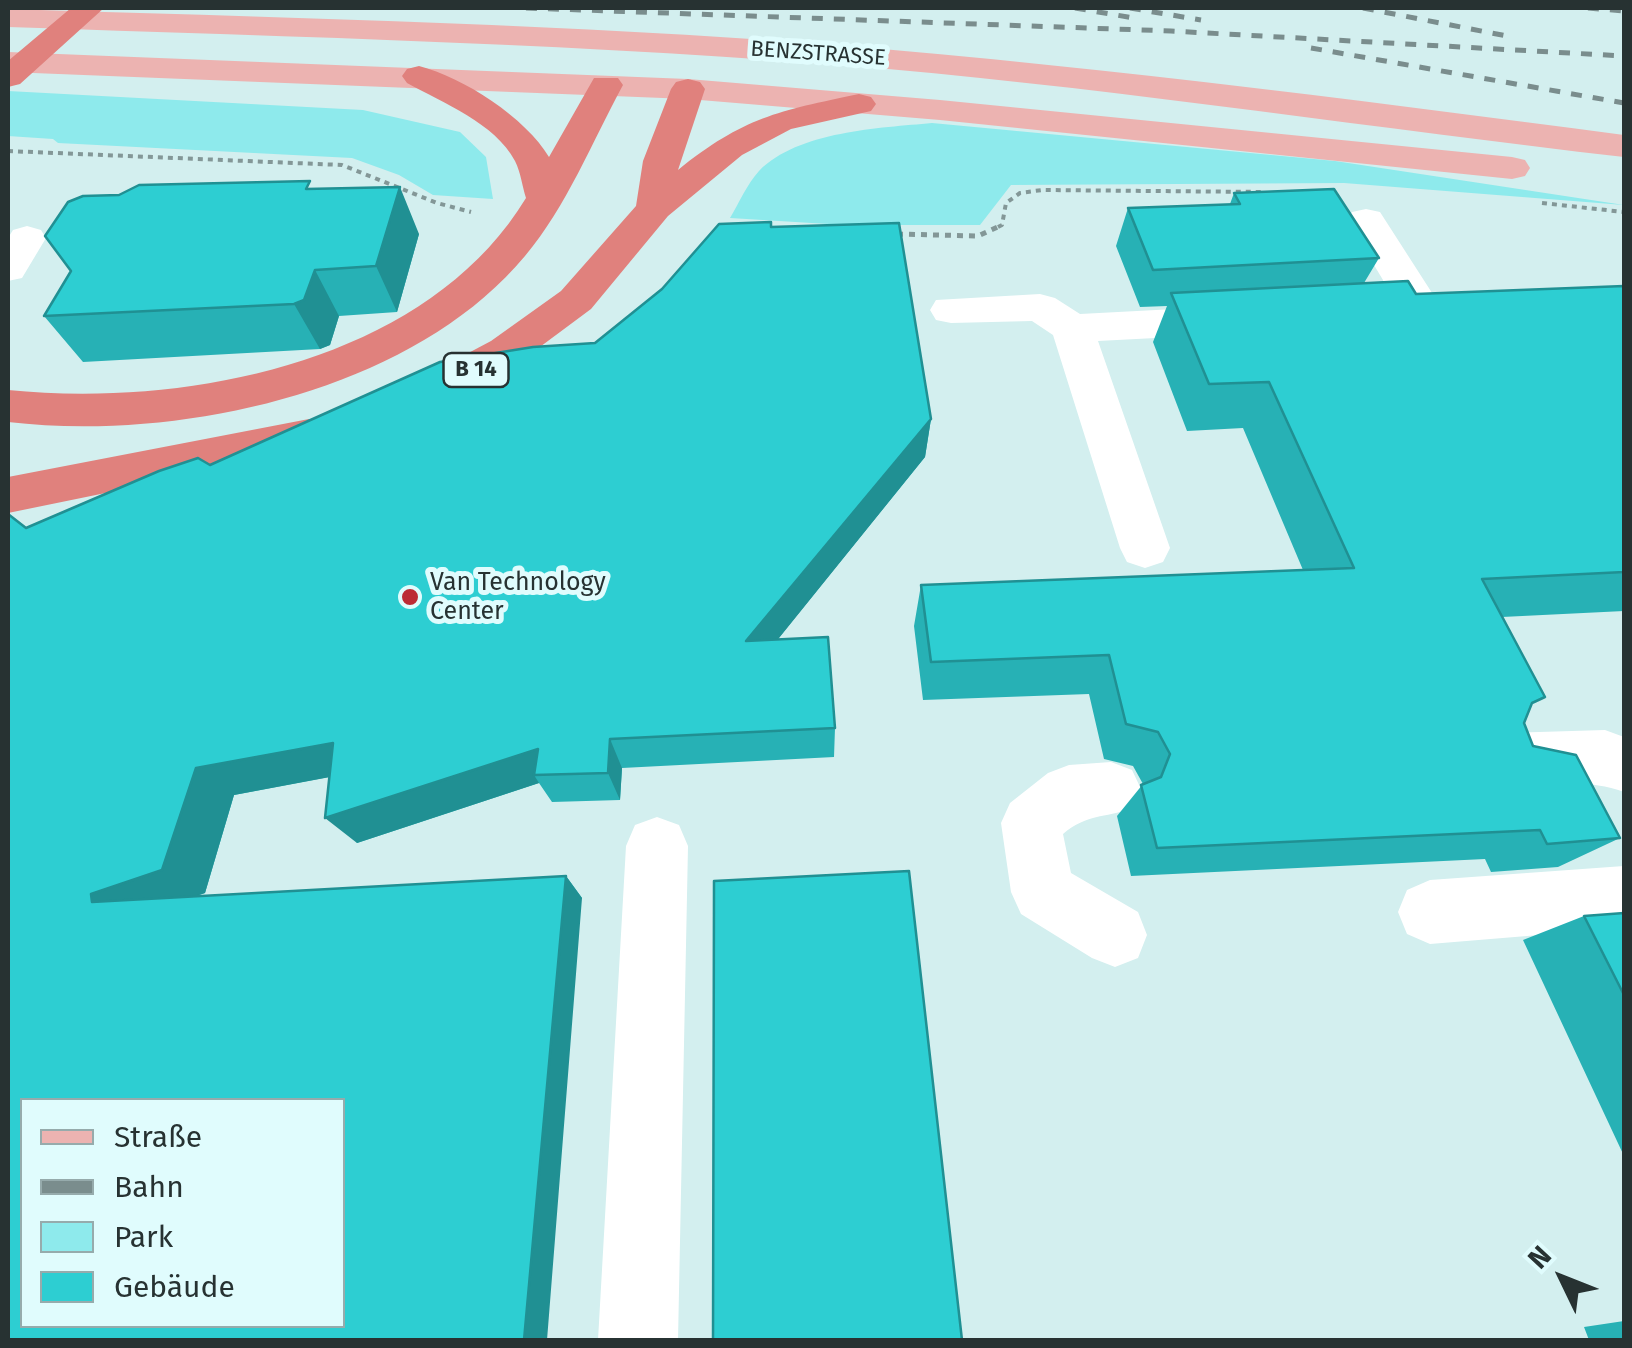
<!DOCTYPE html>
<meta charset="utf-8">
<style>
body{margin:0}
#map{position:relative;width:1632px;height:1348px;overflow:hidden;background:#d3efef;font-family:"Fira Sans",sans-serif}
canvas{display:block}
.frame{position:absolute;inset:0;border:10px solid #273232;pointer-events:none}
.legend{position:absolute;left:20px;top:1098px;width:325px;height:230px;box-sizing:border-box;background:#e0fcfd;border:2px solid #96abac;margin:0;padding:12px 18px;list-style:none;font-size:30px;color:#273232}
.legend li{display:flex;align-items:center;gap:20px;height:50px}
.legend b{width:50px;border:2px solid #96abac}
.north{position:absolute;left:1512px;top:1228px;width:100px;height:100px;-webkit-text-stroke:8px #e0fcfd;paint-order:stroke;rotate:313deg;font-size:28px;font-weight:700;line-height:40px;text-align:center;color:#273232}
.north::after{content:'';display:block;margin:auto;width:35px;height:45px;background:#273232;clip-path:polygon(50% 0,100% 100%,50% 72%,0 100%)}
</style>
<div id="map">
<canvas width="1632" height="1348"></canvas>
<div class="frame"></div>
<ul class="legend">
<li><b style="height:12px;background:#ecb3b1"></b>Straße</li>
<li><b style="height:12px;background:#7a8d8d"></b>Bahn</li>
<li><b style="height:28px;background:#8eeaec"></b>Park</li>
<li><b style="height:28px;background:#2dced2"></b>Gebäude</li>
</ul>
<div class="north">N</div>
</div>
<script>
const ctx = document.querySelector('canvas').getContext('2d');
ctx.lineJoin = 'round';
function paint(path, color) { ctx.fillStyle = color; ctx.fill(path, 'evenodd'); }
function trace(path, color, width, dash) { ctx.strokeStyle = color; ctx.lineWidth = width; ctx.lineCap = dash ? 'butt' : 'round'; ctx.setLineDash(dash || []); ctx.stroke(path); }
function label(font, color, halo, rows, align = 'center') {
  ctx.font = font + ' "Fira Sans",sans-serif'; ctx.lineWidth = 10; ctx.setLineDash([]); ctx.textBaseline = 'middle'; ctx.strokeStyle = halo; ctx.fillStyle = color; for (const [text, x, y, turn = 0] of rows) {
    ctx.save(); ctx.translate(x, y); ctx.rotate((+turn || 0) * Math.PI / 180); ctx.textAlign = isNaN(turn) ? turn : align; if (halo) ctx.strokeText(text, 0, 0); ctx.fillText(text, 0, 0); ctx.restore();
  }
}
paint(new Path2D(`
 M 8,91 L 363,110 L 460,132 L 486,157 L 493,199 L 433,195 L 399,175 L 352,158 L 58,143 L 53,139 L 8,136 Z
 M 932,123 L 1335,161 L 1624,205 L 1344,183 L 1011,185 L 980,225 L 844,225 L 730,218 C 739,203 747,184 759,171 C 798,131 880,128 932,123 Z`), '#8eeaec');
trace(new Path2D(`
 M 8,151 L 342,165 L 437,203 L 471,212
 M 1542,203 L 1624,212
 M 998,227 L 1002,225 L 1006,203 L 1020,193 L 1042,190 L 1265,192`), '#839797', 4, [5, 5]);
trace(new Path2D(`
 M 897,234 L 978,236 L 1002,225`), '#839797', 5, [6, 6]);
paint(new Path2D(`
 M 1366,209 L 1380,212 L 1443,310 L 1437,320 L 1422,323 L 1407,320 L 1347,220 L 1352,212 Z
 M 27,226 L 41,230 L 46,238 L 22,278 L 8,281 L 8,238 L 13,230 Z
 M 1040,294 L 1055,298 L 1080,314 L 1232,306 L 1247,310 L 1253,320 L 1247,330 L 1232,334 L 1098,341 L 1170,548 L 1163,562 L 1145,568 L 1127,562 L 1120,548 L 1053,335 L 1032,321 L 951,323 L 936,320 L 930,310 L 936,300 Z
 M 1605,730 L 1624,737 L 1624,792 C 1575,773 1532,795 1485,778 L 1477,759 L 1485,740 L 1506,733 Z
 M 1111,762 L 1132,770 L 1141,789 L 1132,808 C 1103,819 1088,813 1063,834 L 1071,873 L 1138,912 L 1147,935 L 1138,958 L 1115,967 L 1092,958 L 1021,914 L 1011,892 L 1001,823 L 1010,803 L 1048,773 L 1069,765 Z
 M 657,817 L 679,825 L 688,846 L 678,1340 L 598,1340 L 626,846 L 635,825 Z
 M 1624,866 L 1624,928 L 1430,944 L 1407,934 L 1398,912 L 1407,890 L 1430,880 Z`), '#fff');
paint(new Path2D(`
 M 8,9 C 266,17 524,23 782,41 C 1064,62 1344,98 1624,135 L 1624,157 C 1379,129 1134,91 888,69 C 595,44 301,37 8,27 Z
 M 8,52 L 688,79 L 940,100 L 1512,157 L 1525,160 L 1530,168 L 1525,176 L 1512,179 L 940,120 L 688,99 L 8,72 Z`), '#ecb3b1');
paint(new Path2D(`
 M 71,8 L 104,8 L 20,84 L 8,87 L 8,61 Z
 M 419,66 C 463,77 526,118 549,157 L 594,78 L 618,78 L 623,85 C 592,142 567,206 525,256 C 411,393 177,442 8,422 L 8,390 C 185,408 426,363 526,198 C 522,186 521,173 515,161 C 495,123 443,103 407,83 L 402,76 L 407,69 Z
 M 688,79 L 700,82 L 705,89 L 678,170 C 744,117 778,111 859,94 L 871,97 L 876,104 L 871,111 L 791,129 L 742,155 L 668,216 L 591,309 L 521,361 L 457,398 L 441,402 L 425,398 L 419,387 L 425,376 L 491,341 L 561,291 L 636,206 L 643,161 L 671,89 L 676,82 Z
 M 309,419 L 325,424 L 332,436 L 325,448 L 8,513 L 8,477 Z`), '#e0817d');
trace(new Path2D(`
 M 526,8 L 1171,31 L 1624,56
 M 1075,8 L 1134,18
 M 1130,8 L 1201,20
 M 1363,8 L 1507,36
 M 1588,8 L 1624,11
 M 1311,48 L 1624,103`), '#7a8d8d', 5, [11, 11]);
paint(new Path2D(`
 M 314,189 L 419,234 L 397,312 L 339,316 L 330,345 L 320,349 L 83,362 L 44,316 L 71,271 Z
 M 1234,193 L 1379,258 L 1364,283 L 1416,294 L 1624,286 L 1624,611 L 1502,617 L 1530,707 L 1524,723 L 1533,746 L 1620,838 L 1558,867 L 1491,872 L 1485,859 L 1131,876 L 1117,816 L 1143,784 L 1133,766 L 1104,759 L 1089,694 L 923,700 L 914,626 L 921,585 L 1303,570 L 1243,428 L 1187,431 L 1153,342 L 1167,306 L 1140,307 L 1116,246 L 1128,208 L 1230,204 Z
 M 771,227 L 931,419 L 925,457 L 777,640 L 835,728 L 834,757 L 622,768 L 620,800 L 552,802 L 539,783 L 357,843 L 329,777 L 234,795 L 205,893 L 194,897 L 566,876 L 582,898 L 8,1340 L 26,528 L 210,465 L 595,343 Z
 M 1624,913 L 1624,1156 L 1523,940 L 1584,916 Z
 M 1624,1321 L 1624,1340 L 1589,1340 L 1584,1327 Z`), '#27b1b5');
paint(new Path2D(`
 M 400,187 L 419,234 L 397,312 L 376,266 Z
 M 315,270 L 339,316 L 330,345 L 320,349 L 294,304 Z
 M 931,419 L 925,457 L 750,674 L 746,641 Z
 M 610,739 L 622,768 L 620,800 L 608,773 Z
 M 333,743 L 362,771 L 234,795 L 205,893 L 139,915 L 92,902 L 91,894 L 196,768 Z
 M 538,749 L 534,775 L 539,783 L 357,843 L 325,818 Z
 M 566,876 L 582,898 L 547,1340 L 524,1340 Z`), '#209093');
const building = new Path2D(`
 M 310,181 L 306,189 L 400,187 L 376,266 L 315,270 L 304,300 L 294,304 L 44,316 L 71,271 L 45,236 L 68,202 L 83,196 L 119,195 L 139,185 Z
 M 1334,189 L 1379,258 L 1153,270 L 1128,208 L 1240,204 L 1234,193 Z
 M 771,222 L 771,227 L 899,223 L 931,419 L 746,641 L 828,637 L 835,728 L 610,739 L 608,773 L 534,775 L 538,749 L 325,818 L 333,743 L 196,768 L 162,870 L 91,894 L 92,902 L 566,876 L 524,1340 L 8,1340 L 8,514 L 26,528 L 159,471 L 198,458 L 210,465 L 440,362 L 533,347 L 595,343 L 662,289 L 719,224 ZM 22,1100 L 342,1100 L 342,1326 L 22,1326 Z
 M 1408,281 L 1416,294 L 1624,286 L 1624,572 L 1482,579 L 1545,697 L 1532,703 L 1524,723 L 1533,746 L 1576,755 L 1620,838 L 1547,844 L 1540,830 L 1157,848 L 1141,785 L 1161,777 L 1170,754 L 1158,732 L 1126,724 L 1109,655 L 931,662 L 921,585 L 1354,568 L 1269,382 L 1209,384 L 1171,293 Z
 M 909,871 L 962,1340 L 713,1340 L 714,881 Z
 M 1624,913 L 1624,995 L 1584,916 Z`);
paint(building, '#2dced2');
trace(building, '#209093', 2.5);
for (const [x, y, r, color] of [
 [410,597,10,"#bc2b35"]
]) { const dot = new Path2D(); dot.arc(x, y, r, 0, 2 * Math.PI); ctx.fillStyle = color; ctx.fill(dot); trace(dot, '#e0fcfd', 4); }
label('22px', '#273232', '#e0fcfd', [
 ["BENZSTRASSE",818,54,4]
]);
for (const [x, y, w] of [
 [476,370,65]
]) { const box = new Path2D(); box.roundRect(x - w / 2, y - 17, w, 34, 8); ctx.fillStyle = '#e0fcfd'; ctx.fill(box); trace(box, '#273232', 2.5); }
label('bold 22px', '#273232', null, [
 ["B 14",476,370]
]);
label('25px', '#273232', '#e0fcfd', [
 ["Van Technology",430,583],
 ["Center",430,612]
], 'left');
</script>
